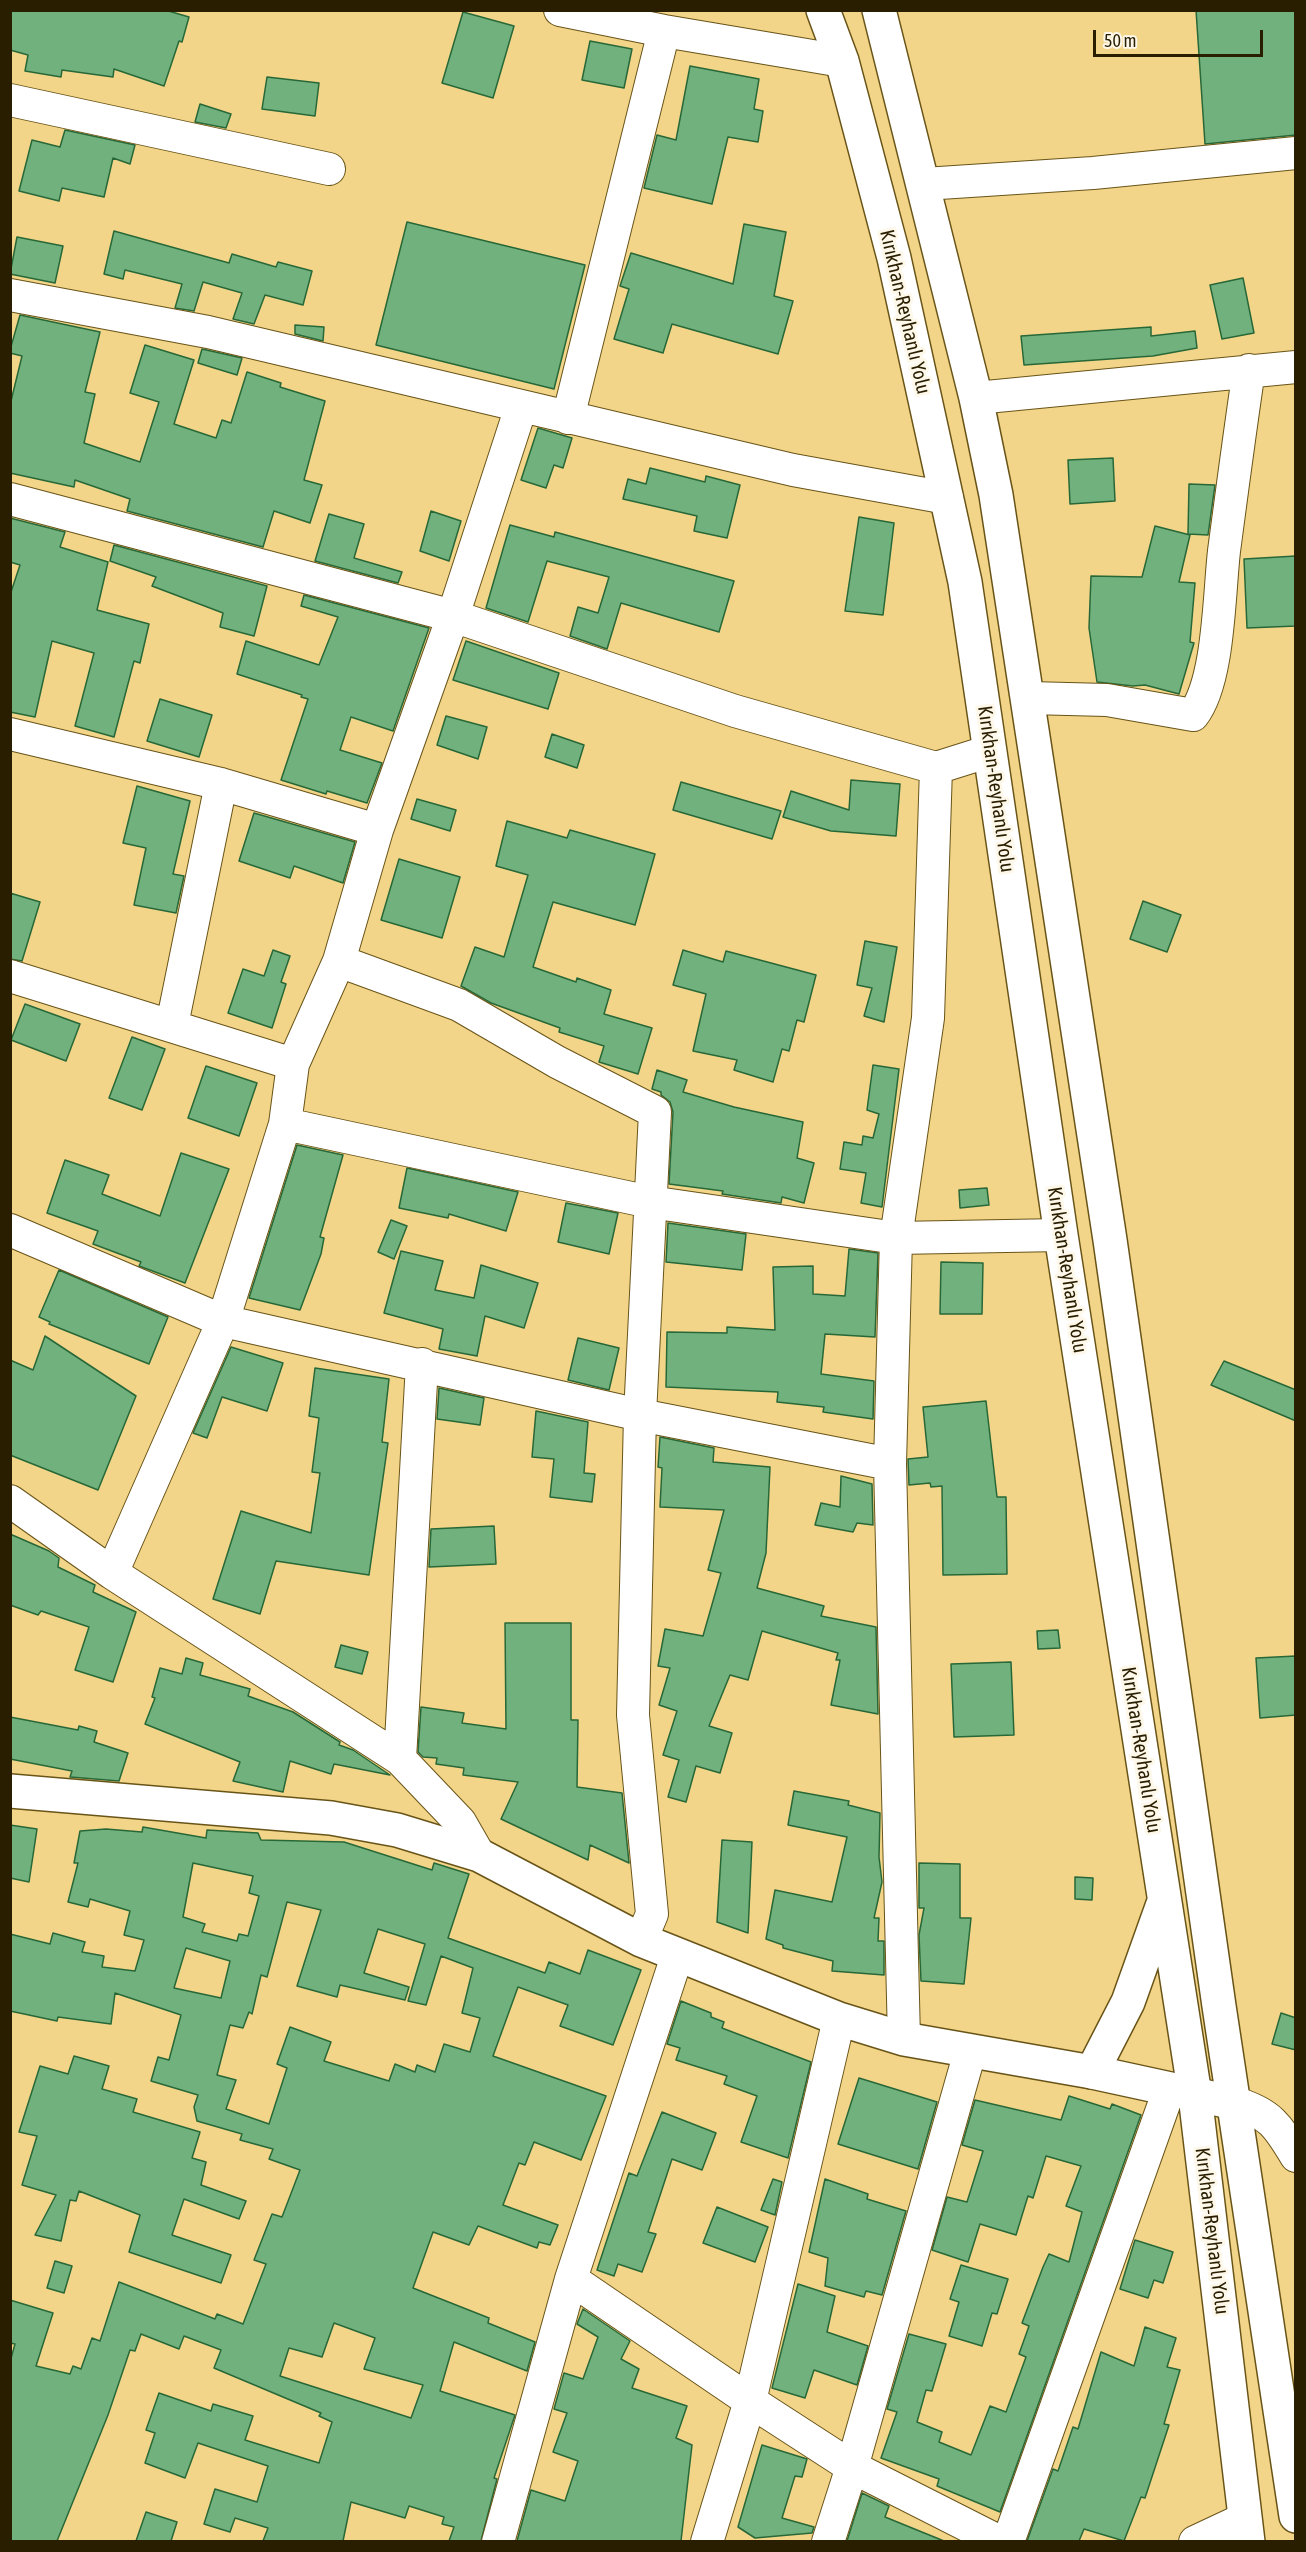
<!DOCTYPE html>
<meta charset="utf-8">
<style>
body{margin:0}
#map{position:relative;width:1306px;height:2552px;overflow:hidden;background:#f2d589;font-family:"Asap Condensed",sans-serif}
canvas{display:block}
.frame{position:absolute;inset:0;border:12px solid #291e00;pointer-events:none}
.scale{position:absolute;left:1093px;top:30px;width:170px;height:27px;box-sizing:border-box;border:3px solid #291e00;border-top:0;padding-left:8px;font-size:18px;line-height:21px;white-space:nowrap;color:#291e00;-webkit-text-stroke:4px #fef8ea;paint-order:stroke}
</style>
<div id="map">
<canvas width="1306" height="2552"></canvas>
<div class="frame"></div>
<div class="scale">50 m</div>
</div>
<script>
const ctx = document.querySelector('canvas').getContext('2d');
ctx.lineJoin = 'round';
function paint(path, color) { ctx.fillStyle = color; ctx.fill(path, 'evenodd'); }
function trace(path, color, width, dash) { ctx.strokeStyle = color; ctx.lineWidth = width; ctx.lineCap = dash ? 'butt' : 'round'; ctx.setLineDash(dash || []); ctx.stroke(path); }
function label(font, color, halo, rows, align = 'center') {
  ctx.font = font + ' "Asap Condensed",sans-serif'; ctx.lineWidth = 6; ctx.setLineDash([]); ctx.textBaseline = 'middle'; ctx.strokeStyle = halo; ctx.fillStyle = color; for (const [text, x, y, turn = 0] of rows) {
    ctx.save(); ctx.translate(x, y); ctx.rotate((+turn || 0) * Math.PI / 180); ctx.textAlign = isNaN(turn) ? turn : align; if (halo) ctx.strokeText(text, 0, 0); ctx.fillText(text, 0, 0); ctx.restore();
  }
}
const building = new Path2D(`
 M 10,10 L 165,10 L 189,17 L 182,42 L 179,41 L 164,86 L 114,69 L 113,77 L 62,70 L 61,77 L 25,71 L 28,55 L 10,50 Z
 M 1196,10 L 1296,10 L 1296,135 L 1205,144 Z
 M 463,12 L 514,26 L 493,98 L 442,83 Z
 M 590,41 L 632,49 L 624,88 L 582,80 Z
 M 690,66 L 759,79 L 754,109 L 763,111 L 758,142 L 728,137 L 712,204 L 644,188 L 657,135 L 676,140 Z
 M 267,77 L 319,83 L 315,116 L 262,109 Z
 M 200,104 L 231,114 L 226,128 L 195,122 Z
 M 65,130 L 135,145 L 130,164 L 113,158 L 104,197 L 62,188 L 59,201 L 19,191 L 32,140 L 60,147 Z
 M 407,222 L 585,265 L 554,389 L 376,345 Z
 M 744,224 L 786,232 L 774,296 L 793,301 L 778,354 L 672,324 L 663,353 L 614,339 L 629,289 L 620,286 L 631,253 L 733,284 Z
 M 114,231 L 229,263 L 232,254 L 276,267 L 278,262 L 312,271 L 303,305 L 265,295 L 254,324 L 233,319 L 242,293 L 203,282 L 194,311 L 175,308 L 182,284 L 125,270 L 123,279 L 104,274 Z
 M 17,237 L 63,246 L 55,283 L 10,274 Z
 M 1243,278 L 1254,333 L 1222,339 L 1210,285 Z
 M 20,315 L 100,332 L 85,392 L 95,394 L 84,443 L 140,462 L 159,402 L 130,393 L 145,345 L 194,360 L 174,424 L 216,438 L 222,420 L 231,423 L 247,372 L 281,383 L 280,387 L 325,401 L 304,480 L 322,485 L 310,523 L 274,511 L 263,547 L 127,511 L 130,499 L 75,480 L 74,487 L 10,473 L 10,405 L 22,356 L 10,353 L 10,350 Z
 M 295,325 L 324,327 L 323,341 L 295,334 Z
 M 1151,327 L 1151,336 L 1195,331 L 1197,348 L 1153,356 L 1024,365 L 1021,336 Z
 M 202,349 L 242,358 L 237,375 L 198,363 Z
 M 538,428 L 572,438 L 563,468 L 554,465 L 546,488 L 521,480 Z
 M 1113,458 L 1115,501 L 1070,504 L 1068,460 Z
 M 650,468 L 705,482 L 706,476 L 740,485 L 727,538 L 694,531 L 697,516 L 623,499 L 628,479 L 646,484 Z
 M 1189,484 L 1215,485 L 1208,535 L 1188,534 Z
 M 431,511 L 461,521 L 449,561 L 420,551 Z
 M 329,514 L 364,524 L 354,558 L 402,572 L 398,583 L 315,561 Z
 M 859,517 L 894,523 L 883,615 L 845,611 Z
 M 10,518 L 65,532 L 60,547 L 108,562 L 97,610 L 149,624 L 140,663 L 134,661 L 114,737 L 75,726 L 94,653 L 52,641 L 35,717 L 10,712 L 10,595 L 20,565 L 10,562 Z
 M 510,525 L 554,537 L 555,532 L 734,581 L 719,632 L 621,603 L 607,649 L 570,636 L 578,607 L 598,613 L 609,577 L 547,561 L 528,622 L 486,608 Z
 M 1155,526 L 1190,535 L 1179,582 L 1195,583 L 1190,642 L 1194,643 L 1179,694 L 1145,685 L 1133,686 L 1097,682 L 1089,628 L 1091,576 L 1142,577 Z
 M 114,545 L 267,586 L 254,636 L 220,627 L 223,613 L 152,586 L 156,577 L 110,561 Z
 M 1296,556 L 1296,626 L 1247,628 L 1244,559 Z
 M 304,595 L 429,628 L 393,731 L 351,717 L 340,750 L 382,763 L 367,803 L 327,791 L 326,794 L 281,780 L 308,699 L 301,697 L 302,695 L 237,674 L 246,641 L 319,665 L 338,617 L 301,606 Z
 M 466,641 L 559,673 L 548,709 L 453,680 Z
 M 160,699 L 212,715 L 199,757 L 147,741 Z
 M 446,716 L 487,727 L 478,759 L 437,745 Z
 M 552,734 L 584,745 L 577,768 L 545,757 Z
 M 851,780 L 900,784 L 896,836 L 831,831 L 783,817 L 791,791 L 849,810 Z
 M 681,782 L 781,811 L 772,839 L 673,810 Z
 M 137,786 L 190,801 L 173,874 L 184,876 L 176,913 L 134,905 L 146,848 L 123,843 Z
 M 417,799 L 456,810 L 450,831 L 411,819 Z
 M 254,813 L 355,842 L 343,883 L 294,866 L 290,878 L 239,861 Z
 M 507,821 L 567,838 L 570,830 L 655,854 L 635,925 L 553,902 L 533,967 L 576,982 L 577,978 L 611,990 L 604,1014 L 652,1028 L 638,1074 L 599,1062 L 604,1046 L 559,1032 L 560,1028 L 491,1003 L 461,986 L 475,947 L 504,957 L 528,875 L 496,866 Z
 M 399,859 L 460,877 L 442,938 L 381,920 Z
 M 10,893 L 40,902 L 22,961 L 10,959 Z
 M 1143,901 L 1181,915 L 1167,952 L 1130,939 Z
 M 865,941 L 897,947 L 884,1022 L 864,1016 L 872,988 L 857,985 Z
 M 273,950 L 290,956 L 281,982 L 286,984 L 272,1028 L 228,1013 L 243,969 L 264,976 Z
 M 683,950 L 723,962 L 726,951 L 816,975 L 804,1022 L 797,1020 L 789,1051 L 782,1049 L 773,1082 L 734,1070 L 737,1060 L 693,1051 L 706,994 L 673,985 Z
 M 25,1004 L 80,1024 L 66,1061 L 11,1040 Z
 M 132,1037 L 165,1049 L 142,1110 L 109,1098 Z
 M 873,1065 L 899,1069 L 882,1207 L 861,1203 L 866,1173 L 840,1169 L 844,1142 L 862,1145 L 863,1136 L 873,1138 L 879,1114 L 867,1110 Z
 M 206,1066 L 257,1083 L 239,1136 L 188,1118 Z
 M 657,1070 L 687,1080 L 683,1092 L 734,1107 L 803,1122 L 797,1158 L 814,1163 L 804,1203 L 782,1197 L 781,1203 L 722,1194 L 723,1191 L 669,1184 L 673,1112 L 670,1102 L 661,1095 L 661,1092 L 652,1089 Z
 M 297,1145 L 343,1155 L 320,1237 L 324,1238 L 321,1254 L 300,1310 L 249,1298 Z
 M 181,1153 L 229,1169 L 185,1283 L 139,1266 L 141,1262 L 93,1244 L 98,1231 L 47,1213 L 65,1160 L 109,1175 L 102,1194 L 160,1216 Z
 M 407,1168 L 518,1192 L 506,1231 L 449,1214 L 448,1218 L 399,1208 Z
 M 987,1188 L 989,1205 L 960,1208 L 959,1190 Z
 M 566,1203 L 618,1213 L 609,1254 L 558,1242 Z
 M 391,1220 L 407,1226 L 394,1259 L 378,1252 Z
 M 668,1223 L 746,1234 L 742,1270 L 666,1262 Z
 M 849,1249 L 878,1253 L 875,1337 L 825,1334 L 821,1374 L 874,1381 L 873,1419 L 823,1412 L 824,1407 L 777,1402 L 778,1392 L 666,1387 L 667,1332 L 727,1333 L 727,1327 L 775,1330 L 773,1267 L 813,1266 L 813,1294 L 845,1296 Z
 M 401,1251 L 443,1261 L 435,1290 L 474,1298 L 481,1265 L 538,1283 L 524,1328 L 485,1316 L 477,1356 L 439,1349 L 443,1329 L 384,1313 Z
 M 941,1262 L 983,1263 L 982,1314 L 940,1314 Z
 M 59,1270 L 168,1317 L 149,1364 L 49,1324 L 50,1322 L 39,1317 Z
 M 45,1336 L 136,1396 L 98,1490 L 10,1455 L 10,1360 L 33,1370 Z
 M 578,1338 L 619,1348 L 609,1390 L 568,1380 Z
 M 231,1347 L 283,1363 L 267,1411 L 222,1397 L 207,1438 L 193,1433 Z
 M 1224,1361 L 1296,1390 L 1296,1421 L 1211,1385 Z
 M 315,1368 L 389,1379 L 382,1442 L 388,1443 L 369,1575 L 276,1561 L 260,1614 L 213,1599 L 241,1511 L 311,1533 L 320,1473 L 312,1472 L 319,1418 L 309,1416 Z
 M 439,1388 L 484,1398 L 480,1425 L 437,1419 Z
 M 986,1401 L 997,1497 L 1006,1497 L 1007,1574 L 943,1575 L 942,1486 L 931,1487 L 930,1483 L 909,1485 L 908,1459 L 928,1457 L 923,1407 Z
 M 536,1411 L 588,1422 L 584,1473 L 595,1474 L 592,1502 L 550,1497 L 554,1459 L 532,1457 Z
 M 660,1437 L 714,1448 L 713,1462 L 770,1467 L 766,1553 L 757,1588 L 824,1606 L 821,1616 L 876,1627 L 878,1714 L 831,1705 L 840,1660 L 836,1660 L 838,1653 L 762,1631 L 748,1680 L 730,1675 L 709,1726 L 732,1733 L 720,1773 L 696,1766 L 686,1802 L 668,1797 L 679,1760 L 663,1755 L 677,1711 L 659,1705 L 670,1668 L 658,1666 L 665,1629 L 703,1636 L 721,1573 L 708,1570 L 724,1510 L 660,1507 L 662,1468 L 658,1467 Z
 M 841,1476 L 872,1484 L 873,1525 L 857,1523 L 853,1532 L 815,1525 L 821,1503 L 840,1507 Z
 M 494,1526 L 496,1564 L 429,1567 L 431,1529 Z
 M 10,1534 L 49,1551 L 59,1558 L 58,1567 L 95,1585 L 93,1592 L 136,1612 L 113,1682 L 75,1670 L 89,1627 L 41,1611 L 38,1615 L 10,1605 Z
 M 505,1623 L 571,1623 L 571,1720 L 578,1720 L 577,1787 L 622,1793 L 629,1863 L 590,1845 L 588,1860 L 501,1819 L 518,1782 L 463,1775 L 464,1768 L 436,1764 L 437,1758 L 423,1757 L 418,1752 L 421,1707 L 464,1713 L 462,1723 L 506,1729 Z
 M 1058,1630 L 1060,1648 L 1038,1649 L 1037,1631 Z
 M 341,1645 L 368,1652 L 362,1674 L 335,1667 Z
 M 1296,1656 L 1296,1715 L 1260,1718 L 1256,1658 Z
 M 186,1658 L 203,1663 L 200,1675 L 250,1689 L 248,1696 L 293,1712 L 340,1742 L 339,1745 L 353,1750 L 390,1775 L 334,1764 L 331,1774 L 290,1761 L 283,1792 L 233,1781 L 240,1762 L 145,1724 L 155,1698 L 152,1697 L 160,1668 L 182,1674 Z
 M 1011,1662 L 1014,1735 L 954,1737 L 951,1664 Z
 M 10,1717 L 78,1730 L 79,1726 L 97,1731 L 94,1742 L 128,1753 L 119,1781 L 70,1777 L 72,1771 L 10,1759 Z
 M 794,1791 L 849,1801 L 848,1805 L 880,1813 L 879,1857 L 882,1882 L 874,1918 L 879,1918 L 878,1941 L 884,1941 L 884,1975 L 832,1971 L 833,1961 L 783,1948 L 783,1945 L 766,1939 L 775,1890 L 832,1902 L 847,1837 L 788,1825 Z
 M 10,1825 L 37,1829 L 29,1882 L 10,1878 Z
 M 143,1827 L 206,1838 L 207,1830 L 258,1833 L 261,1840 L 344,1842 L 432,1870 L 434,1863 L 469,1874 L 448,1938 L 545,1973 L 549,1962 L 580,1974 L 588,1950 L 641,1970 L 613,2045 L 560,2026 L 568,2005 L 518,1987 L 493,2056 L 606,2096 L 581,2160 L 534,2142 L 525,2165 L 519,2163 L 503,2205 L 558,2225 L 550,2245 L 539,2242 L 537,2248 L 478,2226 L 469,2245 L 433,2232 L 413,2288 L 489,2318 L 488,2323 L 535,2342 L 527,2371 L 454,2342 L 440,2391 L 515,2415 L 494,2478 L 497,2479 L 481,2541 L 449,2541 L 454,2527 L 442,2524 L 444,2517 L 409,2506 L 405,2518 L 351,2502 L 343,2541 L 263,2541 L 268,2528 L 235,2518 L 230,2532 L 204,2524 L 215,2489 L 257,2502 L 268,2466 L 198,2443 L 185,2478 L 145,2463 L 155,2433 L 146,2430 L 159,2393 L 211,2411 L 213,2404 L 253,2416 L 245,2440 L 319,2463 L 332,2422 L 319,2416 L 321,2413 L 214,2368 L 221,2350 L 184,2336 L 179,2349 L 141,2334 L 135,2351 L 130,2350 L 108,2415 L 57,2541 L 10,2541 L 10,2362 L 15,2344 L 10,2343 L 10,2300 L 53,2313 L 36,2366 L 70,2374 L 73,2366 L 81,2369 L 92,2338 L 100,2341 L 119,2282 L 215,2319 L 217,2314 L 243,2324 L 266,2264 L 254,2260 L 272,2214 L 282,2217 L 300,2170 L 269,2159 L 273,2149 L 240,2140 L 242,2134 L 197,2121 L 194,2107 L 198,2095 L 151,2081 L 158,2057 L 169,2060 L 181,2015 L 115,1993 L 111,2024 L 58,2017 L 57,2021 L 10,2011 L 10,1934 L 50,1944 L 53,1933 L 85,1942 L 82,1952 L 104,1956 L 102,1967 L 135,1971 L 144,1940 L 124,1935 L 130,1911 L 90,1899 L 88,1907 L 68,1902 L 78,1863 L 74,1863 L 80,1831 L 106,1829 L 142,1832 ZM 193,1863 L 253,1876 L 249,1893 L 259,1896 L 248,1936 L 239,1934 L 237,1941 L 202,1932 L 205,1924 L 183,1917 ZM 287,1902 L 321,1910 L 297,1986 L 337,1997 L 340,1985 L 405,2000 L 409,1987 L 364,1973 L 378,1929 L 425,1944 L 408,2001 L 426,2005 L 441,1956 L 473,1968 L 462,2013 L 480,2018 L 470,2052 L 444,2044 L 435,2072 L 417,2065 L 415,2072 L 395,2064 L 389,2081 L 324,2061 L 331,2042 L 290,2027 L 277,2064 L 287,2068 L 269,2124 L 226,2109 L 236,2080 L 217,2075 L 230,2025 L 243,2028 L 249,2012 L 252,2014 L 261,1975 L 267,1977 ZM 186,1948 L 230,1961 L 221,1998 L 174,1988 ZM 334,2323 L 375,2338 L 364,2369 L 423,2385 L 411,2418 L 280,2376 L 289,2348 L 322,2357 Z
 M 722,1840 L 752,1842 L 748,1933 L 717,1922 Z
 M 919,1863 L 960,1864 L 960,1918 L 971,1918 L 964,1984 L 921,1981 L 919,1935 L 924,1908 L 919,1908 Z
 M 1075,1877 L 1093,1878 L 1092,1900 L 1075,1899 Z
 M 681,2001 L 711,2013 L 711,2017 L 724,2022 L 722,2028 L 811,2062 L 788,2158 L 741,2142 L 757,2096 L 724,2084 L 727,2076 L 676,2060 L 680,2048 L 667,2044 Z
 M 1281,2013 L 1296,2018 L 1296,2050 L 1272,2044 Z
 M 74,2056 L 109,2066 L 102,2089 L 137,2099 L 133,2112 L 200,2132 L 192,2158 L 206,2162 L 201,2185 L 246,2201 L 239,2219 L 184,2199 L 172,2235 L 231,2255 L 221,2283 L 129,2252 L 140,2215 L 79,2191 L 76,2201 L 70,2200 L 61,2241 L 35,2235 L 56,2195 L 22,2185 L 37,2136 L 19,2132 L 40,2066 L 68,2074 Z
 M 859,2078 L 937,2102 L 918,2169 L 838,2144 Z
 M 1069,2096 L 1110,2109 L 1112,2104 L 1141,2115 L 1000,2512 L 937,2486 L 939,2479 L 881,2458 L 897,2412 L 887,2409 L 909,2334 L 946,2344 L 932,2391 L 926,2390 L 917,2422 L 942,2432 L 939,2442 L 971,2455 L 990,2406 L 1006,2412 L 1026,2357 L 1019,2354 L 1029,2326 L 1022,2323 L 1043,2267 L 1049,2254 L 1069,2262 L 1082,2212 L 1066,2206 L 1081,2166 L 1046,2156 L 1033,2198 L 1028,2196 L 1016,2235 L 980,2224 L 968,2262 L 932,2250 L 947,2197 L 967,2202 L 983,2151 L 962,2145 L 975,2100 L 1061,2120 Z
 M 662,2112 L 716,2133 L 702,2170 L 672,2159 L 648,2232 L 656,2234 L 642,2272 L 618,2264 L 614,2276 L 597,2270 L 629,2173 L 637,2176 Z
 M 773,2179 L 782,2182 L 775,2215 L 761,2210 Z
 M 825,2179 L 868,2194 L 867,2199 L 906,2211 L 882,2295 L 866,2291 L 864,2297 L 825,2286 L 828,2258 L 809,2252 Z
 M 717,2207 L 768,2227 L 755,2262 L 703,2243 Z
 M 1135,2240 L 1173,2252 L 1163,2283 L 1154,2280 L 1148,2298 L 1120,2289 Z
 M 55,2261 L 72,2266 L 64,2293 L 47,2288 Z
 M 961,2265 L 1008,2279 L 997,2314 L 992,2313 L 982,2346 L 949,2336 L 959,2302 L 950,2299 Z
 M 798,2284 L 835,2296 L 827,2332 L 868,2346 L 857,2385 L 814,2370 L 805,2398 L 772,2388 Z
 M 583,2309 L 630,2341 L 621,2359 L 639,2369 L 632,2388 L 687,2406 L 676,2438 L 692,2445 L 681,2541 L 517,2541 L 531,2490 L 565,2501 L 578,2461 L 553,2452 L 567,2413 L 554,2409 L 564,2373 L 583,2379 L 598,2337 L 577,2324 Z
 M 1145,2327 L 1176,2338 L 1167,2367 L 1180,2370 L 1164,2424 L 1169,2425 L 1145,2498 L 1141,2497 L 1124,2541 L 1084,2529 L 1079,2541 L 1027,2541 L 1053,2469 L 1058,2471 L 1073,2427 L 1078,2429 L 1101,2352 L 1134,2366 Z
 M 762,2445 L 807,2459 L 802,2477 L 795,2476 L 782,2518 L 814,2527 L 812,2533 L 755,2538 L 738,2527 Z
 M 862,2493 L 889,2506 L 885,2517 L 944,2541 L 847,2541 Z
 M 146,2512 L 177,2522 L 171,2541 L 136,2541 Z`);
paint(building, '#71b17d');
trace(building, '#286838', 1.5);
const minor = new Path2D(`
 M 560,10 L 664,31 L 842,61
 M 10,100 L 329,169
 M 924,184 L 1093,173 L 1296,153
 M 10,295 L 208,332 L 793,470 L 947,498
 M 976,398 L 1296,367
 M 568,418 L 664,31
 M 10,499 L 453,616 L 735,711 L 936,768 L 990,751
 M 1029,698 L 1107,700 L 1193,715 C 1219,682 1219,595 1224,551 C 1232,491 1240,430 1249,370
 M 10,734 L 221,784 L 377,830
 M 339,961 L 459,1005 L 557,1062 L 655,1112 L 640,1415 L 633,1715 L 652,1914 L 641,1940
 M 10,976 L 293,1064
 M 172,1025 L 221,784
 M 285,1124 L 650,1202 L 896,1238 L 1061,1235
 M 10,1230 L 223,1321 L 640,1415 L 890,1464
 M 10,1501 L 112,1573 L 400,1759 L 460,1822 L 479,1855
 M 112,1573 L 223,1321 L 285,1124 L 293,1064 L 339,961 L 377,830 L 453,616 L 521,407
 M 400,1759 L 422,1364
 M 904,2039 L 890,1464 L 896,1238 L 928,1018 L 936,768
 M 1235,2103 C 1270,2113 1278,2126 1296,2156
 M 571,2279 L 750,2401 L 852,2467 L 1000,2542
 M 498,2542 L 571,2279 L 677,1956
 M 707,2542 L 750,2401 L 839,2019
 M 828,2542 L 852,2467 L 970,2052
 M 1008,2542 L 1169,2090
 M 1195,2542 L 1244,2519`);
const major = new Path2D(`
 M 10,1791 L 331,1818 L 397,1830 L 479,1855 L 641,1940 L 839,2019 L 904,2039 L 1092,2072 L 1235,2103`);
const highway = new Path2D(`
 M 823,10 L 842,61 L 894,258 L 965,582 L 1061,1235 L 1195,2095 L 1248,2542
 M 879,10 L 976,398 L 996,495 L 1110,1240 L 1219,2006 L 1296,2516
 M 1092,2072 L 1128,2002 L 1163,1904`);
trace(minor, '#695418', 34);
trace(major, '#695418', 36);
trace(highway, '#695418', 36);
trace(minor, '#fff', 32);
trace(major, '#fff', 33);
trace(highway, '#fff', 33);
label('20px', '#291e00', '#fef8ea', [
 ["Kırıkhan-Reyhanlı Yolu",905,312,77],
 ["Kırıkhan-Reyhanlı Yolu",996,789,82],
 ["Kırıkhan-Reyhanlı Yolu",1067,1270,81],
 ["Kırıkhan-Reyhanlı Yolu",1141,1750,81],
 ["Kırıkhan-Reyhanlı Yolu",1212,2231,83]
]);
</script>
